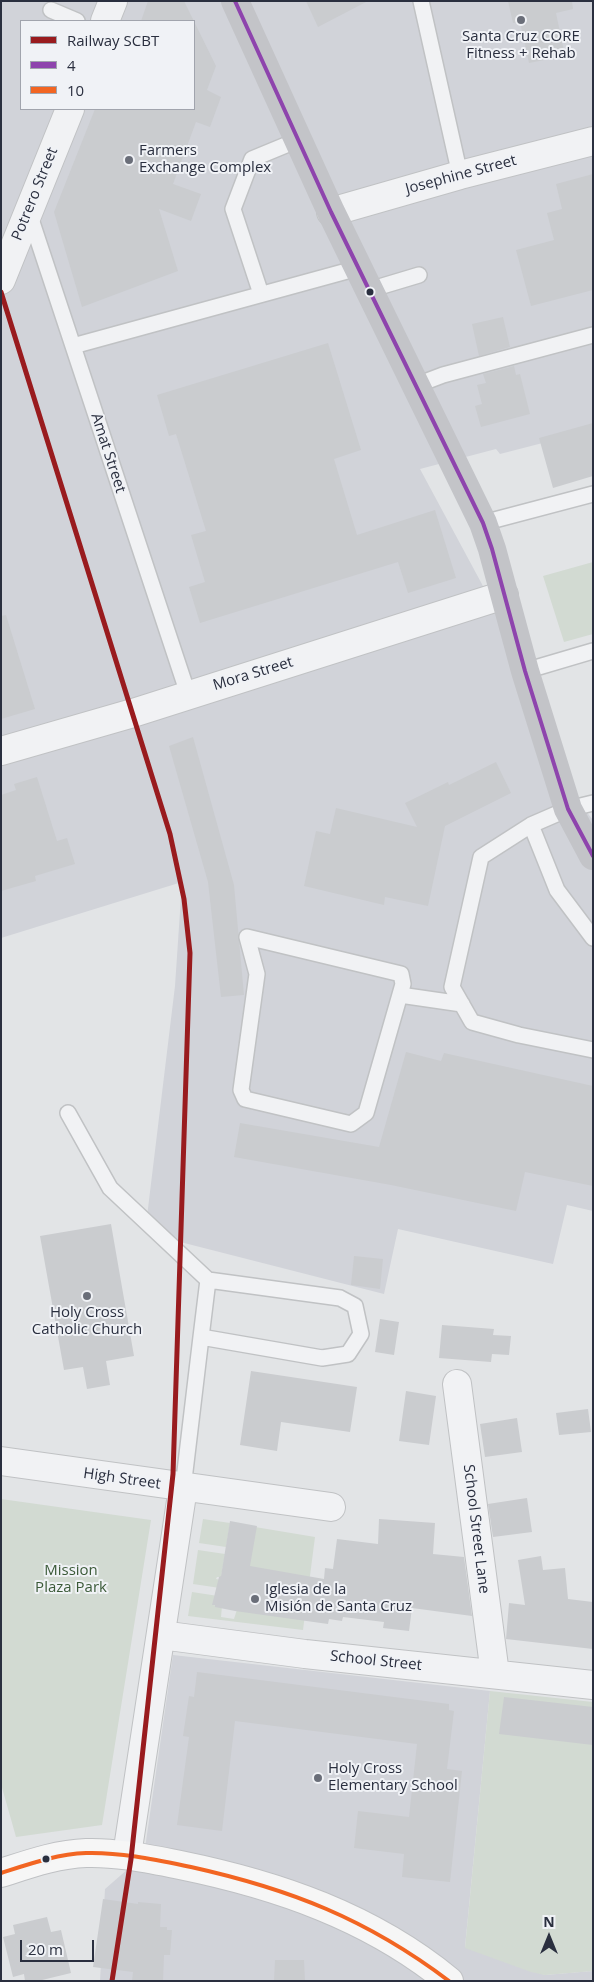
<!DOCTYPE html>
<meta charset="utf-8">
<style>
body{margin:0}
#map{position:relative;width:594px;height:1982px;overflow:hidden;background:#e2e4e6;font-family:"Open Sans",sans-serif}
canvas{display:block}
.frame{position:absolute;inset:0;border:2px solid #2a2f3f;pointer-events:none}
.legend{position:absolute;left:20px;top:20px;width:175px;height:90px;box-sizing:border-box;background:#f0f2f6;border:1px solid #a1a4ad;margin:0;padding:6px 9px;list-style:none;font-size:15px;color:#2a2f3f}
.legend li{display:flex;align-items:center;gap:10px;height:25px}
.legend b{width:25px;border:1px solid #a1a4ad}
.north{position:absolute;left:524px;top:1912px;width:50px;height:50px;-webkit-text-stroke:4px #f0f2f6;paint-order:stroke;rotate:0deg;font-size:14px;font-weight:700;line-height:20px;text-align:center;color:#2a2f3f}
.north::after{content:'';display:block;margin:auto;width:18px;height:22px;background:#2a2f3f;clip-path:polygon(50% 0,100% 100%,50% 72%,0 100%)}
.scale{position:absolute;left:20px;top:1940px;width:74px;height:22px;box-sizing:border-box;border:2px solid #2a2f3f;border-top:0;padding-left:6px;font-size:15px;line-height:18px;white-space:nowrap;color:#2a2f3f;-webkit-text-stroke:4px #f0f2f6;paint-order:stroke}
</style>
<div id="map">
<canvas width="594" height="1982"></canvas>
<div class="frame"></div>
<ul class="legend">
<li><b style="height:6px;background:#991b1e"></b>Railway SCBT</li>
<li><b style="height:6px;background:#8e44ad"></b>4</li>
<li><b style="height:6px;background:#f26522"></b>10</li>
</ul>
<div class="north">N</div>
<div class="scale">20 m</div>
</div>
<script>
const ctx = document.querySelector('canvas').getContext('2d');
ctx.lineJoin = 'round';
function paint(path, color) { ctx.fillStyle = color; ctx.fill(path, 'evenodd'); }
function trace(path, color, width, dash) { ctx.strokeStyle = color; ctx.lineWidth = width; ctx.lineCap = dash ? 'butt' : 'round'; ctx.setLineDash(dash || []); ctx.stroke(path); }
function label(font, color, halo, rows, align = 'center') {
  ctx.font = font + ' "Open Sans",sans-serif'; ctx.lineWidth = 4; ctx.setLineDash([]); ctx.textBaseline = 'middle'; ctx.strokeStyle = halo; ctx.fillStyle = color; for (const [text, x, y, turn = 0] of rows) {
    ctx.save(); ctx.translate(x, y); ctx.rotate((+turn || 0) * Math.PI / 180); ctx.textAlign = isNaN(turn) ? turn : align; if (halo) ctx.strokeText(text, 0, 0); ctx.fillText(text, 0, 0); ctx.restore();
  }
}
paint(new Path2D(`
 M 1,1 L 593,1 L 593,430 L 500,454 L 496,449 L 420,469 L 519,653 L 577,800 L 593,820 L 593,1211 L 567,1205 L 553,1264 L 398,1229 L 384,1294 L 145,1233 L 175,986 L 182,882 L 1,938 ZM 21,21 L 194,21 L 194,109 L 21,109 Z
 M 173,1655 L 490,1691 L 465,1947 L 545,1975 L 593,1971 L 593,1981 L 100,1981 L 105,1889 L 144,1855 Z`), '#d1d3d9');
paint(new Path2D(`
 M 593,562 L 593,634 L 564,642 L 543,576 Z
 M 1,1499 L 151,1520 L 102,1825 L 16,1837 L 1,1784 Z
 M 203,1519 L 230,1523 L 226,1547 L 199,1543 Z
 M 255,1527 L 315,1537 L 303,1630 L 188,1616 L 192,1592 L 218,1596 L 213,1605 L 222,1606 L 221,1617 L 234,1619 L 246,1581 Z
 M 198,1550 L 225,1554 L 221,1577 L 217,1577 L 216,1579 L 221,1580 L 220,1588 L 193,1584 Z
 M 490,1691 L 593,1702 L 593,1971 L 545,1975 L 531,1972 L 465,1948 Z`), '#d2dad2');
paint(new Path2D(`
 M 148,1 L 184,1 L 216,66 L 207,90 L 221,97 L 210,127 L 196,122 L 173,184 L 201,194 L 191,221 L 159,209 L 178,271 L 82,307 L 54,212 L 95,109 L 194,109 L 194,21 L 141,21 Z
 M 306,1 L 368,1 L 318,27 Z
 M 508,1 L 572,1 L 573,9 L 556,13 L 565,56 L 529,63 L 520,22 L 513,23 Z
 M 593,174 L 593,290 L 531,306 L 516,250 L 554,240 L 547,213 L 562,209 L 556,184 Z
 M 503,317 L 510,347 L 479,356 L 472,324 Z
 M 328,343 L 361,450 L 334,459 L 357,535 L 435,510 L 456,578 L 408,593 L 398,562 L 200,623 L 189,587 L 205,582 L 191,535 L 206,531 L 176,434 L 169,436 L 157,395 Z
 M 514,366 L 516,375 L 520,374 L 530,414 L 481,427 L 475,406 L 482,404 L 477,385 L 486,383 L 483,374 Z
 M 593,423 L 593,476 L 553,488 L 539,438 Z
 M 6,615 L 35,709 L 1,719 L 1,616 Z
 M 193,737 L 234,885 L 244,995 L 221,997 L 208,882 L 169,746 Z
 M 496,762 L 511,793 L 445,826 L 428,906 L 385,897 L 384,905 L 304,886 L 316,831 L 330,834 L 336,808 L 417,827 L 405,803 L 448,782 L 449,785 Z
 M 37,777 L 57,841 L 67,838 L 75,864 L 35,876 L 36,881 L 1,891 L 1,795 L 16,790 L 14,784 Z
 M 406,1052 L 441,1061 L 444,1053 L 593,1086 L 593,1186 L 525,1172 L 516,1211 L 391,1185 L 234,1157 L 240,1123 L 379,1147 Z
 M 111,1224 L 134,1356 L 106,1361 L 110,1385 L 87,1389 L 83,1367 L 64,1370 L 40,1236 Z
 M 354,1256 L 383,1259 L 380,1289 L 351,1285 Z
 M 380,1319 L 399,1322 L 394,1355 L 375,1352 Z
 M 442,1325 L 494,1329 L 493,1335 L 511,1336 L 509,1355 L 492,1354 L 491,1362 L 439,1358 Z
 M 251,1371 L 357,1387 L 350,1432 L 281,1422 L 277,1451 L 240,1445 Z
 M 406,1391 L 436,1396 L 429,1445 L 399,1441 Z
 M 588,1409 L 591,1432 L 559,1435 L 556,1413 Z
 M 517,1418 L 522,1452 L 485,1457 L 480,1424 Z
 M 527,1498 L 532,1532 L 493,1537 L 488,1504 Z
 M 379,1519 L 435,1523 L 433,1554 L 464,1557 L 472,1616 L 412,1608 L 409,1631 L 383,1628 L 384,1622 L 343,1617 L 342,1621 L 329,1619 L 328,1624 L 235,1611 L 215,1607 L 215,1605 L 212,1605 L 219,1577 L 221,1576 L 230,1521 L 257,1526 L 250,1566 L 324,1579 L 325,1568 L 333,1569 L 337,1539 L 378,1544 Z
 M 541,1556 L 543,1570 L 565,1568 L 568,1599 L 593,1602 L 593,1649 L 506,1639 L 509,1603 L 525,1605 L 518,1560 Z
 M 197,1672 L 449,1704 L 449,1710 L 454,1711 L 447,1769 L 462,1771 L 450,1882 L 402,1877 L 404,1854 L 354,1848 L 358,1811 L 409,1817 L 417,1744 L 235,1721 L 222,1831 L 177,1825 L 189,1737 L 183,1736 L 189,1696 L 194,1697 Z
 M 504,1697 L 593,1707 L 593,1745 L 499,1734 Z
 M 103,1899 L 138,1904 L 138,1902 L 161,1904 L 160,1927 L 167,1927 L 167,1930 L 172,1930 L 170,1955 L 164,1955 L 163,1981 L 132,1981 L 133,1972 L 93,1967 Z
 M 47,1917 L 51,1932 L 61,1930 L 71,1973 L 38,1981 L 25,1981 L 24,1974 L 13,1977 L 3,1937 L 15,1934 L 13,1925 Z
 M 275,1960 L 304,1960 L 305,1981 L 274,1981 Z`), '#cacccf');
const service = new Path2D(`
 M 421,1 L 460,175
 M 51,10 L 77,21
 M 29,213 L 188,694
 M 369,290 L 419,275
 M 261,294 L 233,209 L 252,159 L 298,140
 M 73,346 L 358,268
 M 414,386 L 443,375 L 593,335
 M 483,523 L 593,494
 M 525,671 L 593,651
 M 593,803 L 568,809 L 531,825 L 481,857 L 452,987 L 472,1022 L 519,1035 L 593,1050
 M 531,825 L 557,890 L 593,938
 M 247,937 L 401,974 L 403,984 L 366,1113 L 351,1124 L 245,1099 L 241,1090 L 257,974 Z
 M 400,995 L 462,1004
 M 68,1113 L 110,1188 L 208,1280
 M 183,1488 L 201,1337 L 322,1358 L 348,1354 L 361,1334 L 355,1306 L 340,1298 L 208,1280 L 201,1337`);
const minor = new Path2D(`
 M 105,21 L 113,1
 M 331,212 L 460,175 L 593,141
 M 1,280 L 70,109
 M 1,751 L 133,713 L 504,595
 M 457,1384 L 495,1674
 M 1,1461 L 331,1507
 M 161,1635 L 305,1654 L 593,1685
 M 127,1855 L 183,1488`);
const primary = new Path2D(`
 M 1,1873 C 29,1864 57,1854 86,1853 C 117,1852 149,1859 180,1865 C 278,1885 371,1917 449,1981`);
trace(service, '#c0c2c4', 18);
trace(minor, '#c0c2c4', 30);
trace(primary, '#bfc1c4', 30);
trace(service, '#f1f2f4', 15);
trace(minor, '#f1f2f4', 28);
trace(new Path2D(`
 M 235,1 L 331,212 L 483,523 L 492,549 L 525,671 L 568,809 L 593,856`), '#c3c4c8', 28);
trace(primary, '#f6f6f6', 28);
trace(new Path2D(`
 M 235,1 L 331,212 L 483,523 L 492,549 L 525,671 L 568,809 L 593,856`), '#8e44ad', 4);
trace(new Path2D(`
 M 1,1873 C 29,1864 57,1854 86,1853 C 121,1852 157,1860 191,1867 C 290,1889 367,1919 449,1981`), '#f26522', 4);
trace(new Path2D(`
 M 1,292 L 170,834 L 184,899 L 190,953 L 173,1474 L 131,1859 L 112,1981`), '#991b1e', 5);
for (const [x, y, r, color] of [
 [521,20,5,"#6a6e79"],
 [129,160,5,"#6a6e79"],
 [370,292,4.5,"#2a2f3f"],
 [87,1296,5,"#6a6e79"],
 [255,1599,5,"#6a6e79"],
 [318,1778,5,"#6a6e79"],
 [46,1859,4.5,"#2a2f3f"]
]) { const dot = new Path2D(); dot.arc(x, y, r, 0, 2 * Math.PI); ctx.fillStyle = color; ctx.fill(dot); trace(dot, '#f0f2f6', 2); }
label('15px', '#2a2f3f', '#f0f2f6', [
 ["Santa Cruz CORE",521,37,"center"],
 ["Fitness + Rehab",521,54,"center"],
 ["Farmers",139,151],
 ["Exchange Complex",139,168],
 ["Holy Cross",87,1313,"center"],
 ["Catholic Church",87,1330,"center"],
 ["Iglesia de la",265,1590],
 ["Misión de Santa Cruz",265,1607],
 ["Holy Cross",328,1769],
 ["Elementary School",328,1786]
], 'left');
label('15px', '#2a2f3f', '#f0f2f6', [
 ["Josephine Street",461,175,-15],
 ["Potrero Street",35,194,-68],
 ["Amat Street",108,453,72],
 ["Mora Street",253,674,-17],
 ["High Street",122,1479,8],
 ["School Street Lane",476,1529,83],
 ["School Street",376,1661,6]
]);
label('15px', '#3b5a38', '#f0f2f6', [
 ["Mission",71,1571],
 ["Plaza Park",71,1588]
]);
</script>
